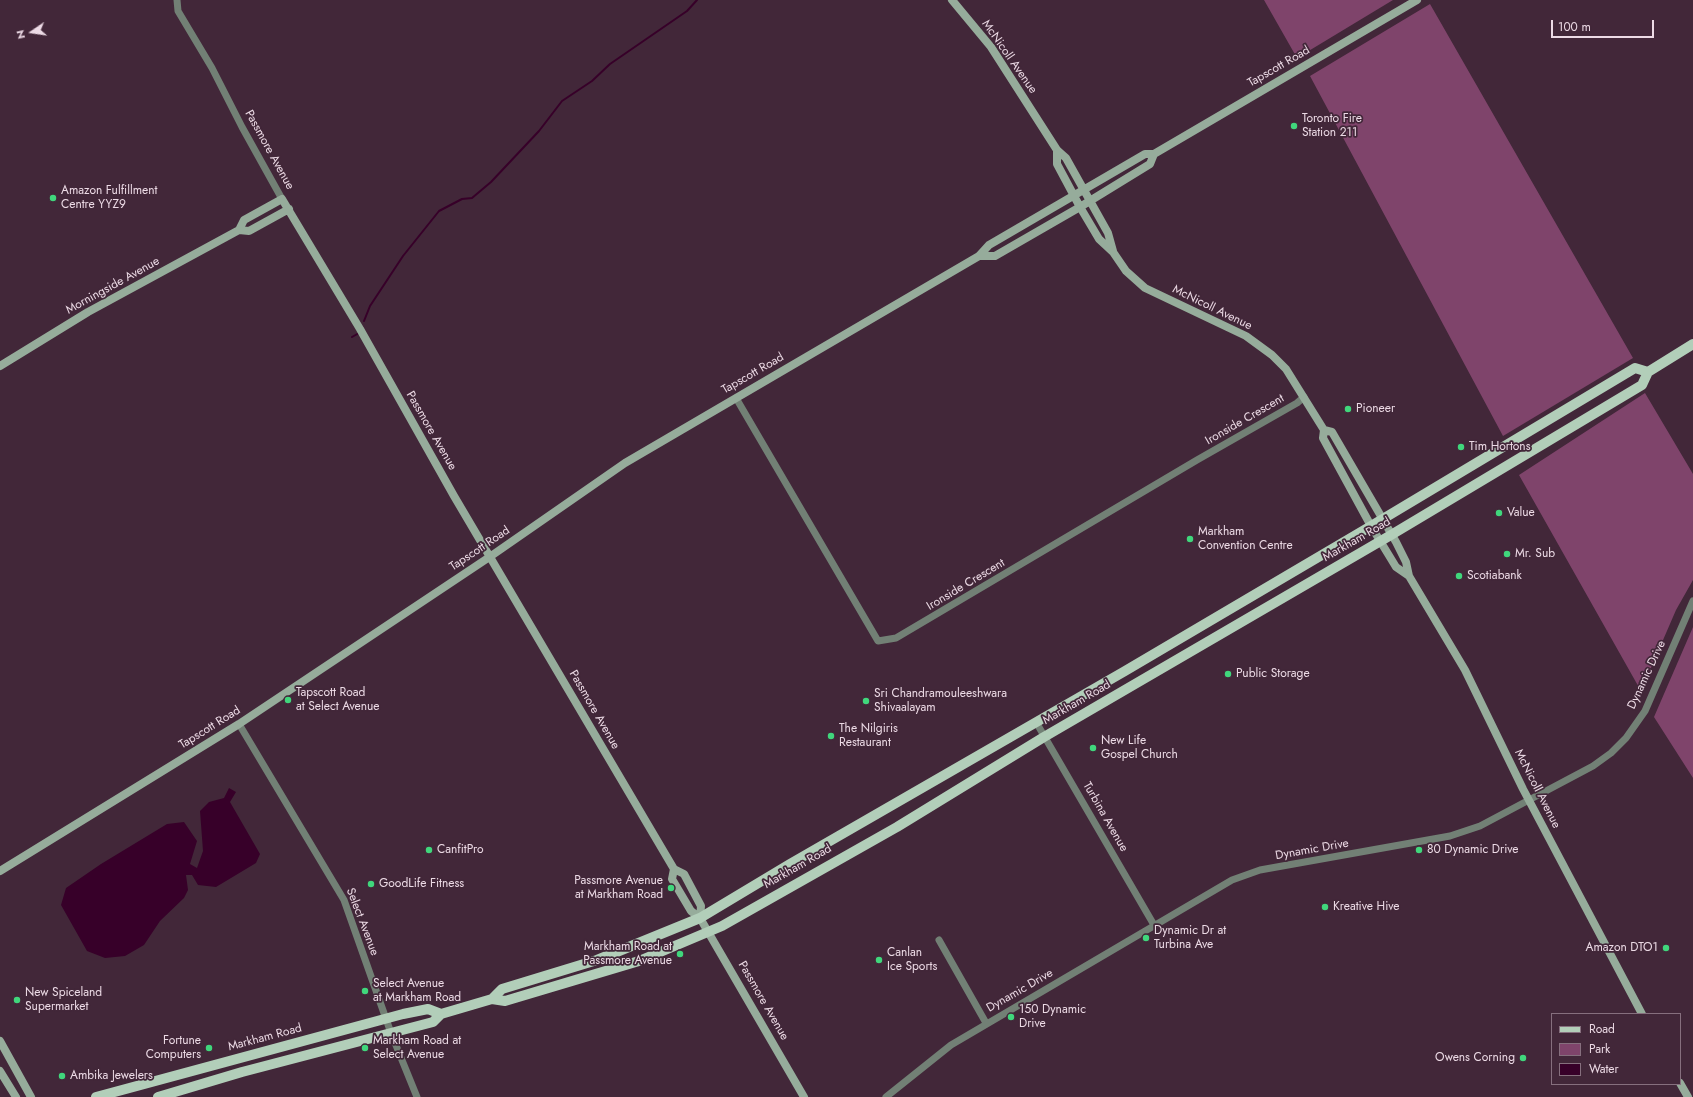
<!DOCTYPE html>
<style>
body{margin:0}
#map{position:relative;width:1693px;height:1097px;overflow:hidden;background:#422739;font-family:Jost,sans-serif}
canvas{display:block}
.legend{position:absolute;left:1551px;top:1013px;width:130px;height:72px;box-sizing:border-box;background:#422739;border:1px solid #866f7e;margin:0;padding:5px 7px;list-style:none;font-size:12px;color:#ecdae5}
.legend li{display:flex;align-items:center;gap:8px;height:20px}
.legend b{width:20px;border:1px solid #866f7e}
.north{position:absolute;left:12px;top:12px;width:40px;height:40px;-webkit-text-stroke:3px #422739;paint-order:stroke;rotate:257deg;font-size:11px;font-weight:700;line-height:16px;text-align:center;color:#ecdae5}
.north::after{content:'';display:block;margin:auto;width:14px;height:18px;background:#ecdae5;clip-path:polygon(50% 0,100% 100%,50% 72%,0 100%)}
.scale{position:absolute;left:1551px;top:20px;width:103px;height:18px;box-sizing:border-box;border:2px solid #ecdae5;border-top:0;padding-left:5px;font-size:12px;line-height:14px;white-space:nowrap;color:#ecdae5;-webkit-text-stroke:3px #422739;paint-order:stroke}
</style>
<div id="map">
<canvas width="1693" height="1097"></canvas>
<ul class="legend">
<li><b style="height:5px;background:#b2ceb9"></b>Road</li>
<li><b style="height:11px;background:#7f446b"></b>Park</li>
<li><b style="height:11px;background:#370029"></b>Water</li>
</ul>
<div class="north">N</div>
<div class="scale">100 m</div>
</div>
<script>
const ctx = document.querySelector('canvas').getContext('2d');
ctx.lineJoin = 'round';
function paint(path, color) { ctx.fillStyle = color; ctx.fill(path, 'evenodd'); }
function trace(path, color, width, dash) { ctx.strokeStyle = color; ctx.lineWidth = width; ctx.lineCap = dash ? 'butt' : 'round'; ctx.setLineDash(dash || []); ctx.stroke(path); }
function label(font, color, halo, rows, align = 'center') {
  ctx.font = font + ' Jost,sans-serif'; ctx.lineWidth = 3.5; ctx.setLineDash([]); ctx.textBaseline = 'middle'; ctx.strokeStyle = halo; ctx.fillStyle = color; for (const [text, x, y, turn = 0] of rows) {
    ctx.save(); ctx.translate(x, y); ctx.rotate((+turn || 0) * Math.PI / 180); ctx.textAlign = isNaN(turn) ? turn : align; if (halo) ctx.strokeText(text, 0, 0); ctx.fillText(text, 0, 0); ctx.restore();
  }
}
paint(new Path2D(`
 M 1264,0 L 1393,0 L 1297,58 Z
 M 1430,4 L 1633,358 L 1503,436 L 1310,76 Z
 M 1645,393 L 1693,474 L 1693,580 L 1676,610 L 1641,691 L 1519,475 Z
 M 1693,627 L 1693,778 L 1654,717 Z`), '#7f446b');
paint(new Path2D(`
 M 229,788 L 236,792 L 230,802 L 260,854 L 256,863 L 216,887 L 198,885 L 192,875 L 186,875 L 188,890 L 184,898 L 160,921 L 144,945 L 125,956 L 105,958 L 87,951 L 61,905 L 66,888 L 101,864 L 167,824 L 184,822 L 197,841 L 190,864 L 197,868 L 203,851 L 200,811 L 209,802 L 224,798 Z`), '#370029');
trace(new Path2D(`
 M 364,321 L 370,306 L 403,256 L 439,211 L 462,199 L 472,198 L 491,182 L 539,131 L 562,101 L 592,81 L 610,64 L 687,11 L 697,0
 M 352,337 L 359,333`), '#370029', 2);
trace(new Path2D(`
 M 177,0 L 178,11 L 212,68 L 242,127 L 282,199
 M 736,398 L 878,641 L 896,638 L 1197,460 L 1297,403 L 1304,397
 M 1036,722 L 1154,925
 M 239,724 L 344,900 L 391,1033 L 417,1097
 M 939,940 L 986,1023
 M 886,1097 L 951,1045 L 1232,880 L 1260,870 L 1450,836 L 1480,826 L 1593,766 L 1611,753 L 1626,738 L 1645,711 L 1693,601`), '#728075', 7);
trace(new Path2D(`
 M 952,0 L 991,47 L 1057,150 L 1066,158 L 1108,233 L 1113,251
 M 1057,150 L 1057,164 L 1080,207 L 1099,239 L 1113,252 L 1126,271 L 1145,288 L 1246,336 L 1272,355 L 1286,369 L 1324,430 L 1332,432 L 1396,542 L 1406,562 L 1409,576 L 1465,670 L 1523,789 L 1642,1014
 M 239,230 L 244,220 L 282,199 L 360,329 L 454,496 L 674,869 L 684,874 L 701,906 L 700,918
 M 979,256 L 995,256 L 1080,207 L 1150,164 L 1154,154
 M 0,366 L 88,312 L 239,230 L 249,231 L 289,209
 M 1324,430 L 1323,438 L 1371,526 L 1396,567 L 1409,576
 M 674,869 L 672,879 L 691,911 L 700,918 L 804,1097
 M 0,871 L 239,724 L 491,556 L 625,463 L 979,256 L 989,245 L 1145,154 L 1154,154 L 1417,0
 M 0,1041 L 31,1097
 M 0,1071 L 16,1097
 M 1680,1083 L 1688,1097`), '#96ac9b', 8);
trace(new Path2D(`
 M 492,999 L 502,989 L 597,960 L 700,918 L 790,864 L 1125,671 L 1366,529 L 1635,368 L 1648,372
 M 96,1097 L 403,1014 L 428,1009 L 441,1014
 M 158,1097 L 242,1072 L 433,1022 L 441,1014 L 492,999 L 505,1001 L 639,961 L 722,926 L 897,827 L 1044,737 L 1391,535 L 1642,385 L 1648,372 L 1693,344`), '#b2ceb9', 10);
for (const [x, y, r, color] of [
 [1294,126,4,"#40d77c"],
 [53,198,4,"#40d77c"],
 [1348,409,4,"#40d77c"],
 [1461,447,4,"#40d77c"],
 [1499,513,4,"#40d77c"],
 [1190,539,4,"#40d77c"],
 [1507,554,4,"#40d77c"],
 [1459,576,4,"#40d77c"],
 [1228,674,4,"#40d77c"],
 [288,700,4,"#40d77c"],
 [866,701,4,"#40d77c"],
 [831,736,4,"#40d77c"],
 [1093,748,4,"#40d77c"],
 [429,850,4,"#40d77c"],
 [1419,850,4,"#40d77c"],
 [371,884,4,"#40d77c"],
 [671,888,4,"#40d77c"],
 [1325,907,4,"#40d77c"],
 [1146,938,4,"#40d77c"],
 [1666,948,4,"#40d77c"],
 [680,954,4,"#40d77c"],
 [879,960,4,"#40d77c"],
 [365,991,4,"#40d77c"],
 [17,1000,4,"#40d77c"],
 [1011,1017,4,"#40d77c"],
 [209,1048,4,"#40d77c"],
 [365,1048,4,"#40d77c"],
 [1523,1058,4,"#40d77c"],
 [62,1076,4,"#40d77c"]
]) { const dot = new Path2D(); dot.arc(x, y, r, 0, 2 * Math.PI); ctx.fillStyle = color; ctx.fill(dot); trace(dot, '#422739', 1.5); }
label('12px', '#ecdae5', '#422739', [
 ["McNicoll Avenue",1009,57,55],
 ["Tapscott Road",1279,67,-30],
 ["Passmore Avenue",269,150,61],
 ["Morningside Avenue",113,286,-29],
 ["McNicoll Avenue",1212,308,26],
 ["Tapscott Road",753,374,-30],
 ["Ironside Crescent",1245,420,-30],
 ["Passmore Avenue",431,431,60],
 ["Markham Road",1357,540,-30],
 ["Tapscott Road",480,549,-34],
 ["Ironside Crescent",966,585,-31],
 ["Dynamic Drive",1647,675,-65],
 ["Markham Road",1077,703,-30],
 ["Passmore Avenue",594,710,60],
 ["Tapscott Road",210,728,-32],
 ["McNicoll Avenue",1537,789,63],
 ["Turbina Avenue",1105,817,60],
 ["Dynamic Drive",1312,850,-10],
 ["Markham Road",798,867,-30],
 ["Select Avenue",362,922,69],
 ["Dynamic Drive",1020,991,-30],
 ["Passmore Avenue",763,1001,60],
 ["Markham Road",265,1038,-15]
]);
label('12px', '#ecdae5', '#422739', [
 ["Toronto Fire",1302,119],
 ["Station 211",1302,133],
 ["Amazon Fulfillment",61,191],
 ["Centre YYZ9",61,205],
 ["Pioneer",1356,409],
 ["Tim Hortons",1469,447],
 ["Value",1507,513],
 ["Markham",1198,532],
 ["Convention Centre",1198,546],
 ["Mr. Sub",1515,554],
 ["Scotiabank",1467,576],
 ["Public Storage",1236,674],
 ["Tapscott Road",296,693],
 ["at Select Avenue",296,707],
 ["Sri Chandramouleeshwara",874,694],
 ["Shivaalayam",874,708],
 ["The Nilgiris",839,729],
 ["Restaurant",839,743],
 ["New Life",1101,741],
 ["Gospel Church",1101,755],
 ["CanfitPro",437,850],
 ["80 Dynamic Drive",1427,850],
 ["Passmore Avenue",663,881,"right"],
 ["at Markham Road",663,895,"right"],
 ["GoodLife Fitness",379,884],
 ["Kreative Hive",1333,907],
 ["Dynamic Dr at",1154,931],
 ["Turbina Ave",1154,945],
 ["Markham Road at",672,947,"right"],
 ["Passmore Avenue",672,961,"right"],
 ["Amazon DTO1",1658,948,"right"],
 ["Canlan",887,953],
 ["Ice Sports",887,967],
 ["Select Avenue",373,984],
 ["at Markham Road",373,998],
 ["New Spiceland",25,993],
 ["Supermarket",25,1007],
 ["150 Dynamic",1019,1010],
 ["Drive",1019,1024],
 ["Fortune",201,1041,"right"],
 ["Computers",201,1055,"right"],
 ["Markham Road at",373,1041],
 ["Select Avenue",373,1055],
 ["Owens Corning",1515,1058,"right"],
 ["Ambika Jewelers",70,1076]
], 'left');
</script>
